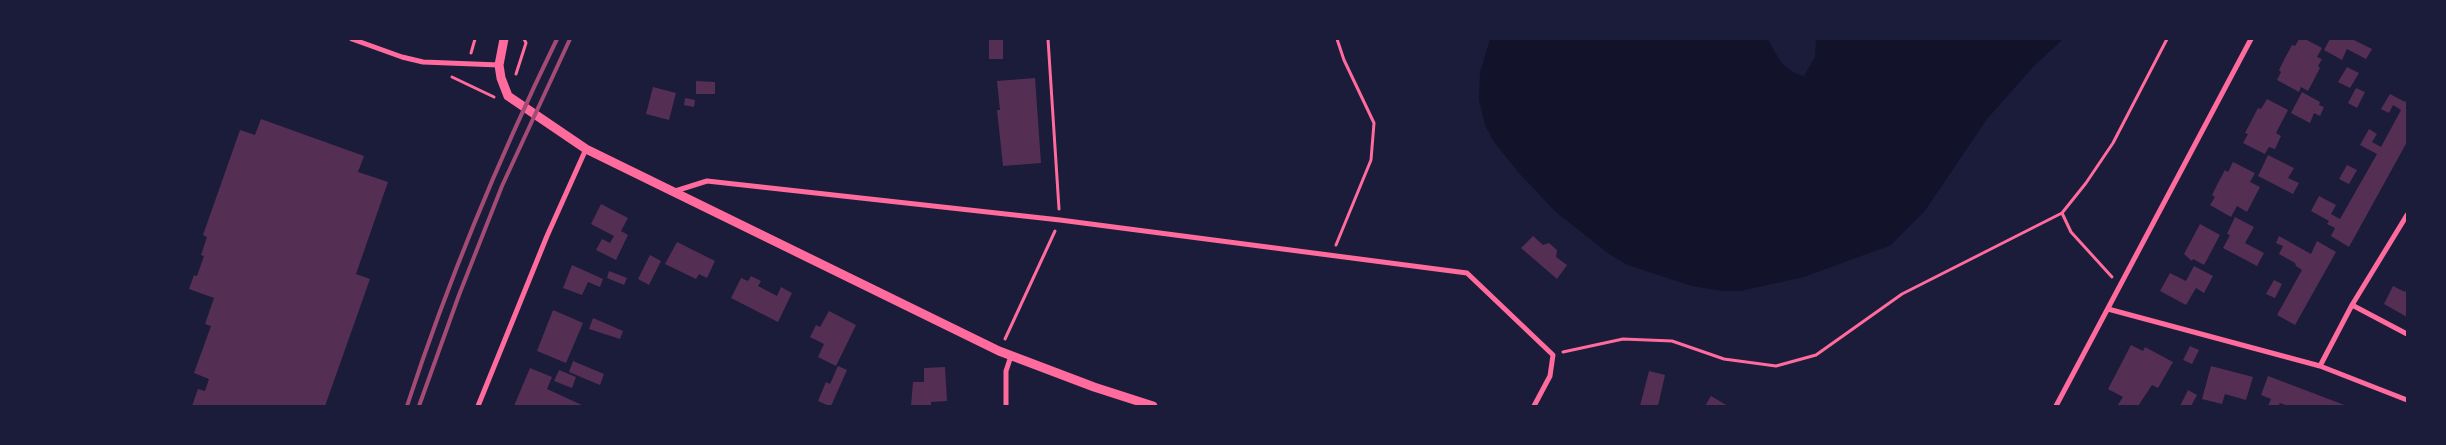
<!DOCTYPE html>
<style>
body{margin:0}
#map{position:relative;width:2446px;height:445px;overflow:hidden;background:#1b1b3a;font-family:"Crimson Pro",serif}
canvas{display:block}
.frame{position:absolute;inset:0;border:40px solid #1b1b3a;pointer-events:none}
</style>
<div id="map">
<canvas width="2446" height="445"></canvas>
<div class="frame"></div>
</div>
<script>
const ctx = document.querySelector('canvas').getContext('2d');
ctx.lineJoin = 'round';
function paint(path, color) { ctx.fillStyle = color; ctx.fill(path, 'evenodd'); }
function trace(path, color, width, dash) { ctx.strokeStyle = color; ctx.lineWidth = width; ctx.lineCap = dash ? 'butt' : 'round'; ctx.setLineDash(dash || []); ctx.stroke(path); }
paint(new Path2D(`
 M 1490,39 L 1768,39 C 1776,55 1784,72 1804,76 L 1815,57 L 1816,39 L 2063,39 L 2034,66 L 1987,119 L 1924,212 L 1891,245 L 1804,277 L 1741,291 L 1723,291 L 1692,286 L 1628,265 L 1609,254 L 1556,212 L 1519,173 L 1494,142 L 1485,125 L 1479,100 L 1480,73 Z`), '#12122b');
paint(new Path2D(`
 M 989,39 L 1003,39 L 1003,59 L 989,59 Z
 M 2299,39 L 2305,39 L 2322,48 L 2317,57 L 2322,59 L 2318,66 L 2320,68 L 2308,91 L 2301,87 L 2299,92 L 2277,80 L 2281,72 L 2279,70 L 2285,58 L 2292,45 L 2295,46 Z
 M 2330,39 L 2352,39 L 2372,49 L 2366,59 L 2347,49 L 2342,60 L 2324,50 Z
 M 2347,67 L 2359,73 L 2350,88 L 2338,82 Z
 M 1035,78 L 1041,163 L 1003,166 L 997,110 L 1000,110 L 997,81 Z
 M 696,81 L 715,82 L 715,94 L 696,94 Z
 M 653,87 L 676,93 L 669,120 L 646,114 Z
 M 2356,88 L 2365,92 L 2357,108 L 2348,103 Z
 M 2302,92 L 2320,102 L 2319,105 L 2324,107 L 2320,116 L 2314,113 L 2310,123 L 2291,113 Z
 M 2390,94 L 2405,102 L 2407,99 L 2407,142 L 2349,247 L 2331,236 L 2335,228 L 2327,224 L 2329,221 L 2311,211 L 2319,196 L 2336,205 L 2331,214 L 2340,219 L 2377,154 L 2360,145 L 2369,129 L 2377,134 L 2372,142 L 2381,147 L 2401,110 L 2393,105 L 2389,113 L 2381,109 Z
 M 685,98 L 695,100 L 694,107 L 684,105 Z
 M 2267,99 L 2288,110 L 2276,133 L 2281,136 L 2275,149 L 2269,147 L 2265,154 L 2243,143 L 2248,134 L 2245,133 L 2258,108 L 2261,109 Z
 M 261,119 L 364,156 L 358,172 L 388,182 L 356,274 L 370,279 L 325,406 L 192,406 L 198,389 L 205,391 L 209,379 L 194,373 L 211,326 L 205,324 L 214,298 L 189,289 L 194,275 L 197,276 L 204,256 L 201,255 L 207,237 L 203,235 L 240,130 L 255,135 Z
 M 2268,155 L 2294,168 L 2288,178 L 2299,183 L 2293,194 L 2258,176 Z
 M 2233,162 L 2255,173 L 2250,182 L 2260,187 L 2247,212 L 2237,206 L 2231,217 L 2210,205 L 2215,197 L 2212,195 L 2218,183 L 2225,170 L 2228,172 Z
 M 2347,165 L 2357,170 L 2349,184 L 2339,179 Z
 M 601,204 L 628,218 L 621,231 L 628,235 L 616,260 L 596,250 L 602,239 L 610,243 L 614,236 L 591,224 Z
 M 2235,217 L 2254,227 L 2245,243 L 2264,253 L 2257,266 L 2223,248 L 2230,235 L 2227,234 Z
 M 2200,224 L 2220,235 L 2204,265 L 2193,259 L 2192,261 L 2184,254 Z
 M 1533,236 L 1543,245 L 1549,243 L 1557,250 L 1556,257 L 1567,265 L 1557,279 L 1521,248 Z
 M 2279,236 L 2311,254 L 2317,241 L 2336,252 L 2295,325 L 2277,315 L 2302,270 L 2296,266 L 2295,263 L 2279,254 L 2283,246 L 2276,243 Z
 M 677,242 L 715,261 L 707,278 L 699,274 L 696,279 L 665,264 Z
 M 650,255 L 661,261 L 649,285 L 638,279 Z
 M 572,265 L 603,279 L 600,287 L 588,282 L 582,295 L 563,288 Z
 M 2194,266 L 2213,276 L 2204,293 L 2196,288 L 2186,305 L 2160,291 L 2170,273 L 2186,281 Z
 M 609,271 L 627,278 L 624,285 L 607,278 Z
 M 751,276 L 761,281 L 758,286 L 777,296 L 781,287 L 792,293 L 778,322 L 731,298 L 741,278 L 748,281 Z
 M 2274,280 L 2282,284 L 2275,298 L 2266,294 Z
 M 2393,286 L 2405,292 L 2407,288 L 2407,317 L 2384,304 Z
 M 553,310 L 583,323 L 566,363 L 537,351 Z
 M 829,311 L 856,325 L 836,366 L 818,357 L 824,344 L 810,337 L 816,325 L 820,327 Z
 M 593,318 L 623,331 L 620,339 L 589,329 Z
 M 2131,345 L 2143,351 L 2145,347 L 2173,362 L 2158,388 L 2152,385 L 2138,406 L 2117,406 L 2123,397 L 2108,389 Z
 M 2190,346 L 2199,350 L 2192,364 L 2183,360 Z
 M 573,361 L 604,374 L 600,385 L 569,372 Z
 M 838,366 L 847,370 L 831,406 L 829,406 L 818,401 L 826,382 L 830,384 Z
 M 2211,366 L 2253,377 L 2246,400 L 2225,394 L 2222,404 L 2202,399 Z
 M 945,367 L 947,401 L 931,402 L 931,406 L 911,406 L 913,382 L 924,382 L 924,368 Z
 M 530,368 L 552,377 L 547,389 L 584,406 L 514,406 Z
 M 559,370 L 576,377 L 572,388 L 554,381 Z
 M 1649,371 L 1665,375 L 1658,406 L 1640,406 Z
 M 2268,376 L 2347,406 L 2288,406 L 2280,403 L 2278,406 L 2268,406 L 2271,399 L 2261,395 Z
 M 2188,390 L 2197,395 L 2191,406 L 2180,406 Z
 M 1711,396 L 1728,406 L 1705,406 Z`), '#542f53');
trace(new Path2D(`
 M 1048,39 L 1059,209
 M 471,53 L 475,39
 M 516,74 L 526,43 L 524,39
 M 452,77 L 494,97
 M 2062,213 L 2071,232 L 2112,277
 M 1336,245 L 1371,160 L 1374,123 L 1344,60 L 1337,39
 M 1005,339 L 1055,231
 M 1563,352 L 1623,339 L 1672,341 L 1724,359 L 1776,366 L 1816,355 L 1902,294 L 2062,213 L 2086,183 L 2113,143 L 2167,39`), '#ff6b9d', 3);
trace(new Path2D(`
 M 352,39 L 402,57 L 423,62 L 499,65
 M 672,192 L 707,181 L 1060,220 L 1467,273 L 1553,355 L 1550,376 L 1534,406
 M 2352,305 L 2407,334
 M 2108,309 L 2320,366 L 2407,400
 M 2320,366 L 2352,305 L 2407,215
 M 478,406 L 547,236 L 586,149
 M 1006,406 L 1006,371 L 1011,356
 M 2056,406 L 2251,39`), '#ff6b9d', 5);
trace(new Path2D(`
 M 504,39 L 499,65 L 501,78 L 508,96 L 586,149 L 999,351 L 1094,387 L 1153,406`), '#ff6b9d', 9);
trace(new Path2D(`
 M 407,406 C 448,281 499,158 557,39
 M 419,406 L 459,295 L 502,186 L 570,39`), '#a44b75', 4);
</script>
